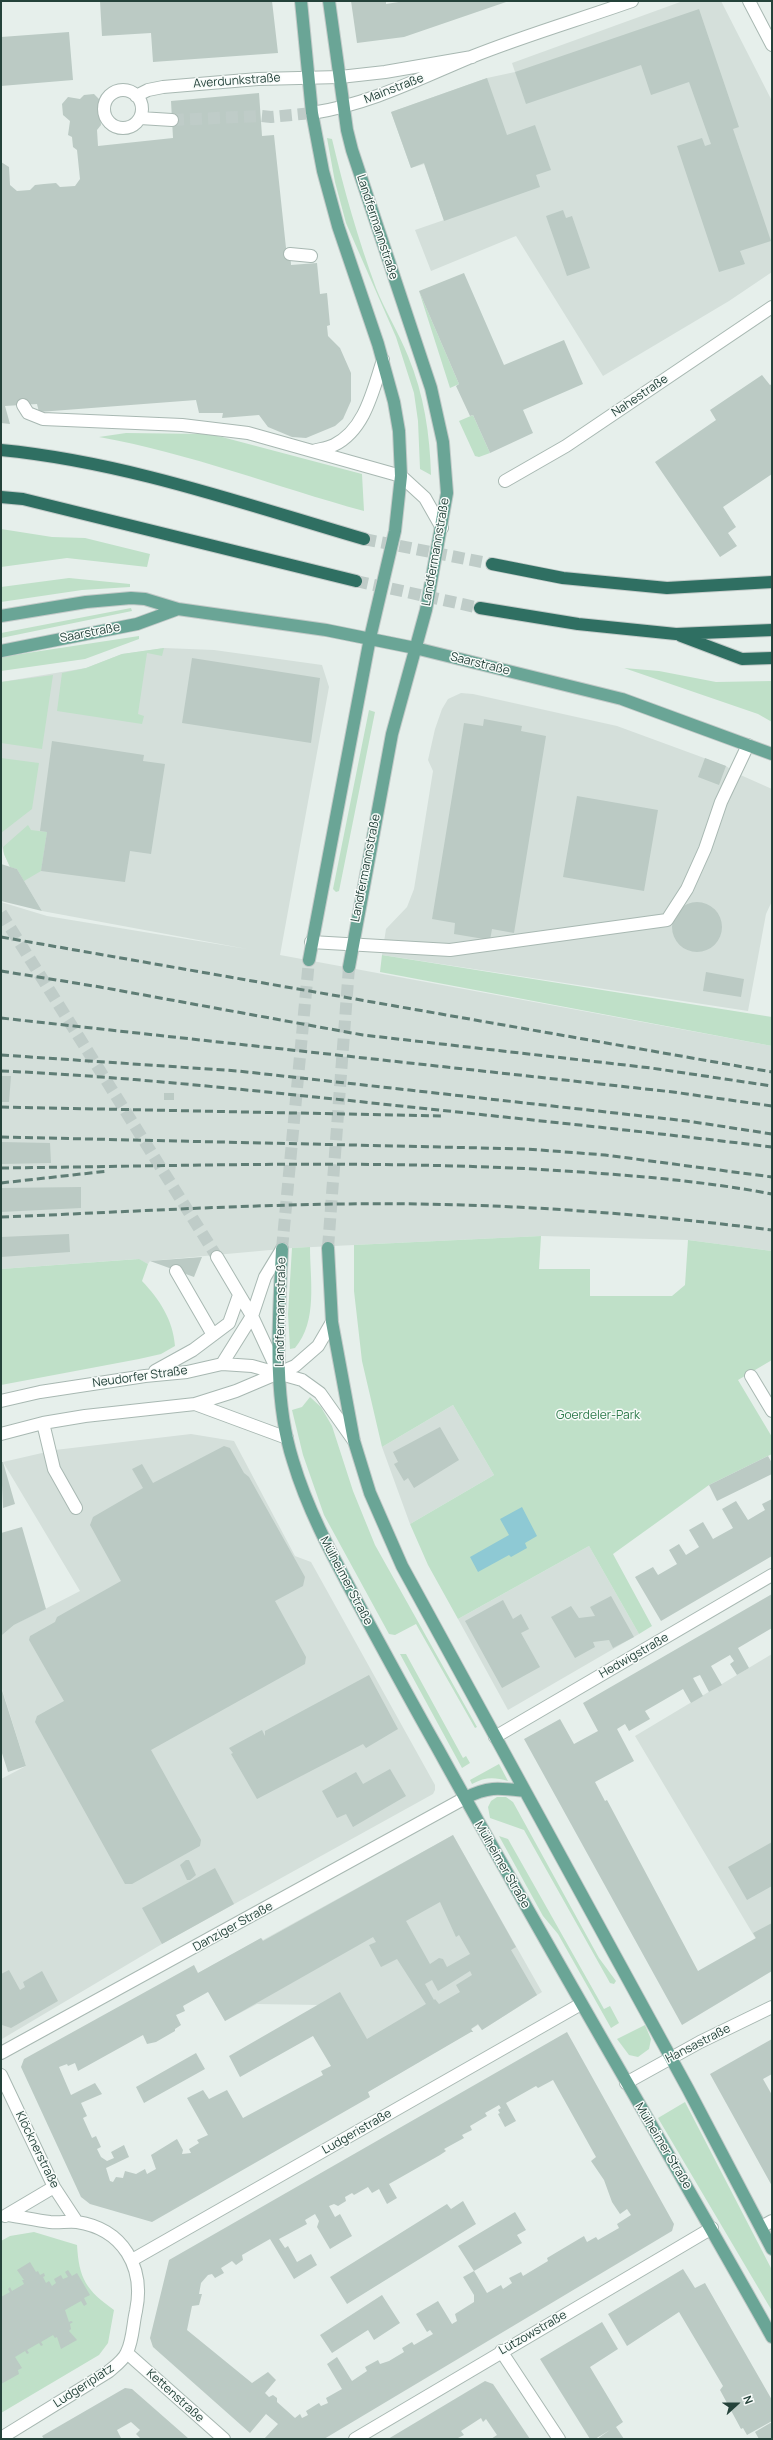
<!DOCTYPE html>
<meta charset="utf-8">
<style>
body{margin:0}
#map{position:relative;width:773px;height:2440px;overflow:hidden;background:#e6efeb;font-family:Manrope,sans-serif}
canvas{display:block}
.frame{position:absolute;inset:0;border:2px solid #24423a;pointer-events:none}
.north{position:absolute;left:717px;top:2384px;width:40px;height:40px;-webkit-text-stroke:3px #f7fbf9;paint-order:stroke;rotate:69deg;font-size:11px;font-weight:700;line-height:16px;text-align:center;color:#24423a}
.north::after{content:'';display:block;margin:auto;width:14px;height:18px;background:#24423a;clip-path:polygon(50% 0,100% 100%,50% 72%,0 100%)}
</style>
<div id="map">
<canvas width="773" height="2440"></canvas>
<div class="frame"></div>
<div class="north">N</div>
</div>
<script>
const ctx = document.querySelector('canvas').getContext('2d');
ctx.lineJoin = 'round';
function paint(path, color) { ctx.fillStyle = color; ctx.fill(path, 'evenodd'); }
function trace(path, color, width, dash) { ctx.strokeStyle = color; ctx.lineWidth = width; ctx.lineCap = dash ? 'butt' : 'round'; ctx.setLineDash(dash || []); ctx.stroke(path); }
function label(font, color, halo, rows, align = 'center') {
  ctx.font = font + ' Manrope,sans-serif'; ctx.lineWidth = 3; ctx.setLineDash([]); ctx.textBaseline = 'middle'; ctx.strokeStyle = halo; ctx.fillStyle = color; for (const [text, x, y, turn = 0] of rows) {
    ctx.save(); ctx.translate(x, y); ctx.rotate((+turn || 0) * Math.PI / 180); ctx.textAlign = isNaN(turn) ? turn : align; if (halo) ctx.strokeText(text, 0, 0); ctx.fillText(text, 0, 0); ctx.restore();
  }
}
paint(new Path2D(`
 M 683,1 L 721,1 L 772,101 L 772,272 L 729,301 L 603,376 L 516,236 L 431,271 L 415,230 L 444,220 L 424,164 L 411,168 L 391,112 L 487,78 L 515,72 L 512,63 Z
 M 164,648 L 214,650 L 322,665 L 329,687 L 280,955 L 772,1046 L 772,1251 L 688,1240 L 541,1236 L 292,1248 L 150,1261 L 148,1264 L 138,1259 L 1,1269 L 1,902 L 47,916 L 247,949 L 42,911 L 17,869 L 10,867 L 4,854 L 1,842 L 1,682 L 86,668 L 122,654 Z
 M 461,693 L 473,694 L 617,726 L 726,766 L 736,773 L 772,789 L 772,901 L 766,914 L 748,1011 L 382,955 L 386,929 L 407,907 L 414,889 L 433,771 L 428,760 L 435,729 L 442,709 L 448,699 Z
 M 453,1405 L 494,1475 L 410,1524 L 382,1447 Z
 M 191,1434 L 234,1441 L 295,1556 L 311,1562 L 435,1785 L 435,1790 L 433,1794 L 162,1944 L 2,2039 L 1,1779 L 26,1766 L 1,1686 L 1,1636 L 14,1625 L 80,1591 L 3,1462 L 55,1450 Z
 M 589,1546 L 639,1634 L 508,1710 L 458,1619 Z
 M 772,1654 L 772,1966 L 635,1736 Z
 M 453,1835 L 542,1992 L 482,2030 L 478,2025 L 471,2029 L 473,2032 L 470,2032 L 368,2092 L 319,2005 L 257,2004 L 225,2021 L 198,1973 L 261,1938 L 263,1940 Z`), '#d4dfda');
paint(new Path2D(`
 M 327,138 L 332,139 C 344,190 358,239 376,288 C 385,311 399,333 408,356 C 424,394 430,435 431,475 L 420,469 L 418,421 L 414,393 L 396,337 L 346,223 L 335,182 Z
 M 419,291 L 459,384 L 450,388 Z
 M 473,415 L 490,453 L 479,457 L 475,456 L 459,421 Z
 M 126,433 L 207,434 L 222,437 L 362,474 L 364,511 C 276,487 189,453 99,437 Z
 M 1,529 L 52,537 L 85,538 L 150,554 L 147,567 L 67,558 L 1,567 Z
 M 69,578 L 130,584 L 130,587 L 82,590 L 1,602 L 1,587 Z
 M 131,608 L 132,611 L 1,638 L 1,633 Z
 M 139,636 L 139,639 L 85,659 L 1,671 L 1,657 Z
 M 164,648 L 162,656 L 147,653 L 138,714 L 144,716 L 142,724 L 57,711 L 62,673 L 86,668 L 122,654 Z
 M 624,668 L 659,671 L 716,682 L 772,681 L 772,722 L 758,714 Z
 M 53,675 L 42,749 L 1,743 L 1,682 Z
 M 369,710 L 375,712 L 339,891 L 336,892 L 333,889 Z
 M 1,758 L 39,763 L 32,809 L 1,833 Z
 M 28,825 L 31,830 L 47,832 L 41,871 L 24,881 L 17,869 L 10,867 L 4,854 L 3,847 Z
 M 382,955 L 772,1017 L 772,1046 L 380,972 Z
 M 541,1236 L 539,1269 L 590,1269 L 590,1296 L 672,1296 L 685,1285 L 688,1240 L 772,1251 L 772,1360 L 738,1380 L 772,1437 L 772,1454 L 709,1485 L 613,1554 L 652,1626 L 639,1634 L 589,1546 L 458,1619 L 428,1565 L 410,1524 L 494,1475 L 453,1405 L 382,1447 L 362,1361 L 354,1291 L 354,1245 Z
 M 310,1247 C 310,1280 318,1321 295,1348 L 290,1349 L 288,1314 L 292,1248 Z
 M 139,1259 L 148,1264 L 142,1281 C 160,1300 173,1320 175,1346 L 161,1354 L 139,1359 L 1,1385 L 1,1269 Z
 M 310,1397 L 321,1407 L 332,1426 L 353,1491 L 375,1545 L 477,1727 L 475,1728 L 416,1624 L 395,1635 L 389,1634 L 324,1515 L 303,1455 L 292,1410 L 302,1407 Z
 M 400,1654 L 406,1654 L 463,1758 L 466,1756 L 470,1763 L 462,1768 Z
 M 499,1764 L 508,1781 C 494,1777 485,1777 472,1784 L 470,1780 Z
 M 497,1797 L 506,1797 L 513,1802 L 599,1958 L 616,1981 L 614,1984 L 610,1983 L 524,1830 L 490,1818 L 488,1807 L 491,1801 Z
 M 499,1836 L 508,1839 L 604,2009 L 610,2006 L 619,2023 L 611,2028 L 558,1934 L 543,1916 Z
 M 645,2025 L 651,2039 L 649,2049 L 638,2057 L 629,2055 L 617,2039 Z
 M 685,2102 L 772,2270 L 772,2311 L 658,2118 Z
 M 34,2232 L 77,2245 C 79,2279 86,2290 114,2310 L 108,2343 L 99,2355 L 1,2413 L 1,2241 L 10,2236 Z`), '#bfe0c8');
paint(new Path2D(`
 M 522,1507 L 537,1536 L 525,1543 L 527,1548 L 511,1557 L 509,1555 L 478,1572 L 470,1557 L 509,1535 L 500,1519 Z`), '#8ec9d4');
paint(new Path2D(`
 M 100,1 L 272,1 L 278,53 L 153,62 L 151,33 L 102,36 Z
 M 351,1 L 386,1 L 386,4 L 405,1 L 509,1 L 404,37 L 357,43 Z
 M 699,9 L 739,127 L 733,129 L 771,241 L 740,251 L 745,264 L 719,272 L 677,146 L 702,138 L 705,146 L 711,144 L 689,82 L 651,95 L 641,65 L 526,104 L 515,72 Z
 M 69,32 L 73,80 L 1,86 L 1,37 Z
 M 487,78 L 507,135 L 535,125 L 551,170 L 536,175 L 540,187 L 444,221 L 424,163 L 411,168 L 391,112 Z
 M 259,93 L 262,136 L 274,135 L 286,248 L 290,247 L 291,265 L 317,263 L 320,294 L 327,293 L 330,325 L 327,326 L 328,336 L 340,348 L 351,373 L 351,401 L 343,419 L 335,426 L 306,438 L 292,437 L 268,427 L 259,415 L 222,418 L 223,413 L 199,413 L 196,400 L 39,412 L 37,404 L 5,406 L 10,424 L 1,423 L 1,162 L 9,167 L 10,185 L 17,191 L 30,190 L 35,185 L 44,184 L 56,183 L 60,187 L 75,186 L 80,179 L 77,150 L 73,147 L 72,137 L 68,135 L 70,121 L 63,115 L 62,104 L 68,97 L 80,99 L 84,95 L 94,94 L 99,99 L 101,125 L 97,130 L 98,146 L 173,138 L 171,101 Z
 M 563,210 L 566,218 L 572,216 L 590,268 L 567,276 L 546,216 Z
 M 464,273 L 504,365 L 564,340 L 583,384 L 523,410 L 533,433 L 490,453 L 473,415 L 470,416 L 456,386 L 459,384 L 419,291 Z
 M 762,375 L 770,385 L 772,384 L 772,474 L 723,507 L 736,527 L 728,533 L 737,546 L 720,557 L 655,462 L 716,420 L 710,410 Z
 M 192,658 L 320,678 L 311,743 L 182,723 Z
 M 484,719 L 522,726 L 521,731 L 546,736 L 514,933 L 492,929 L 490,940 L 454,934 L 455,923 L 432,919 L 464,723 L 483,726 Z
 M 52,741 L 144,755 L 143,761 L 165,764 L 151,854 L 130,851 L 125,882 L 41,871 L 47,832 L 40,831 Z
 M 705,758 L 726,766 L 719,785 L 698,777 Z
 M 577,796 L 658,810 L 644,891 L 563,877 Z
 M 1,864 L 17,869 L 42,911 L 1,901 Z
 M672 927a25 25 0 1 1 50 0a25 25 0 1 1-50 0Z
 M 706,972 L 744,979 L 741,997 L 703,991 Z
 M 1,1076 L 11,1076 L 9,1102 L 1,1102 Z
 M 164,1093 L 174,1093 L 174,1100 L 164,1100 Z
 M 1,1142 L 50,1143 L 51,1163 L 1,1164 Z
 M 81,1187 L 81,1208 L 1,1212 L 1,1188 Z
 M 69,1234 L 70,1252 L 1,1257 L 1,1237 Z
 M 202,1257 L 194,1277 L 150,1261 Z
 M 440,1427 L 459,1460 L 414,1488 L 408,1478 L 404,1481 L 394,1464 L 398,1462 L 393,1452 Z
 M 224,1446 L 230,1448 L 244,1473 L 249,1477 L 305,1577 L 303,1586 L 275,1601 L 306,1657 L 305,1664 L 151,1750 L 201,1840 L 200,1846 L 132,1884 L 125,1884 L 35,1722 L 37,1716 L 64,1701 L 29,1640 L 30,1636 L 55,1622 L 57,1617 L 121,1581 L 90,1525 L 93,1517 L 143,1488 L 132,1469 L 142,1464 L 153,1483 Z
 M 768,1456 L 772,1463 L 772,1474 L 717,1501 L 709,1485 Z
 M 1,1462 L 3,1462 L 15,1504 L 3,1508 Z
 M 772,1499 L 772,1556 L 661,1621 L 635,1577 L 653,1567 L 658,1575 L 677,1564 L 669,1550 L 679,1544 L 686,1555 L 699,1547 L 689,1530 L 703,1522 L 713,1539 L 733,1528 L 722,1509 L 736,1501 L 748,1520 L 765,1510 L 762,1504 Z
 M 22,1527 L 46,1609 L 14,1625 L 1,1636 L 1,1533 Z
 M 772,1594 L 772,1628 L 738,1648 L 749,1668 L 737,1675 L 730,1664 L 734,1661 L 730,1655 L 711,1666 L 722,1685 L 709,1692 L 700,1675 L 693,1678 L 703,1696 L 691,1703 L 683,1689 L 645,1711 L 650,1719 L 629,1731 L 625,1724 L 617,1729 L 634,1761 L 595,1782 L 605,1801 L 607,1800 L 698,1971 L 756,1938 L 753,1933 L 772,1923 L 772,1971 L 682,2025 L 524,1739 L 560,1719 L 574,1744 L 598,1731 L 583,1703 Z
 M 611,1596 L 634,1637 L 613,1648 L 609,1640 L 593,1642 L 595,1647 L 575,1658 L 551,1617 L 571,1606 L 579,1618 L 595,1616 L 590,1607 Z
 M 503,1600 L 513,1619 L 521,1614 L 529,1629 L 521,1633 L 540,1667 L 502,1688 L 465,1621 Z
 M 369,1675 L 398,1729 L 366,1748 L 363,1744 L 257,1799 L 231,1754 L 233,1753 L 229,1748 L 262,1730 L 265,1736 L 265,1731 Z
 M 1,1687 L 26,1766 L 8,1772 L 1,1750 Z
 M 390,1769 L 406,1796 L 353,1827 L 346,1814 L 337,1818 L 322,1791 L 356,1772 L 363,1784 Z
 M 453,1835 L 516,1947 L 511,1950 L 537,1995 L 482,2030 L 478,2024 L 471,2029 L 473,2032 L 471,2032 L 368,2092 L 370,2097 L 152,2222 L 90,2204 L 81,2197 L 21,2067 L 24,2059 L 194,1965 L 198,1973 L 261,1938 L 263,1941 ZM 440,1902 L 456,1937 L 459,1935 L 470,1954 L 447,1967 L 443,1959 L 439,1958 L 430,1964 L 406,1921 ZM 373,1937 L 376,1942 L 369,1945 L 381,1967 L 397,1959 L 426,2004 L 367,2039 L 340,1992 L 229,2056 L 240,2077 L 313,2036 L 331,2066 L 321,2071 L 323,2075 L 243,2118 L 227,2090 L 209,2099 L 203,2090 L 187,2098 L 208,2135 L 197,2140 L 199,2143 L 189,2149 L 191,2153 L 182,2154 L 183,2150 L 177,2139 L 151,2155 L 156,2169 L 147,2174 L 145,2169 L 136,2174 L 125,2171 L 123,2178 L 116,2177 L 113,2182 L 110,2181 L 106,2168 L 129,2157 L 124,2145 L 111,2152 L 114,2158 L 107,2161 L 101,2157 L 97,2149 L 101,2147 L 96,2136 L 92,2138 L 83,2118 L 87,2116 L 81,2103 L 102,2094 L 95,2083 L 71,2095 L 59,2067 L 67,2064 L 68,2066 L 75,2063 L 78,2071 L 143,2035 L 147,2044 L 156,2042 L 175,2031 L 175,2029 L 181,2025 L 176,2015 L 185,2011 L 183,2006 L 208,1992 L 225,2021 ZM 470,1971 L 472,1975 L 456,1985 L 460,1992 L 439,2004 L 435,1999 L 434,2000 L 425,1984 L 432,1980 L 438,1991 Z
 M 772,1842 L 772,1886 L 747,1900 L 728,1867 Z
 M 186,1860 L 189,1860 L 196,1875 L 190,1880 L 187,1880 L 180,1865 Z
 M 215,1868 L 234,1904 L 162,1944 L 142,1908 Z
 M 9,1970 L 20,1990 L 25,1987 L 23,1982 L 42,1971 L 58,2001 L 11,2028 L 2,2025 L 1,1974 Z
 M 567,2032 L 674,2224 L 672,2231 L 324,2439 L 264,2439 L 278,2424 L 266,2414 L 250,2433 L 153,2347 L 150,2338 L 169,2260 ZM 553,2080 L 596,2157 L 591,2161 L 604,2180 L 612,2202 L 620,2214 L 627,2209 L 631,2215 L 617,2224 L 619,2228 L 598,2240 L 596,2237 L 587,2242 L 584,2236 L 547,2258 L 548,2261 L 523,2276 L 521,2272 L 509,2278 L 512,2283 L 503,2289 L 501,2285 L 487,2293 L 474,2271 L 463,2277 L 474,2295 L 474,2302 L 455,2314 L 457,2321 L 452,2324 L 438,2301 L 416,2314 L 427,2332 L 430,2330 L 433,2334 L 414,2345 L 412,2342 L 402,2348 L 404,2352 L 389,2361 L 380,2364 L 378,2360 L 365,2367 L 367,2371 L 352,2381 L 337,2357 L 327,2364 L 342,2389 L 326,2398 L 328,2403 L 321,2406 L 319,2403 L 306,2411 L 308,2415 L 302,2418 L 300,2414 L 295,2418 L 277,2402 L 277,2398 L 273,2395 L 269,2397 L 265,2393 L 276,2380 L 268,2372 L 252,2383 L 187,2330 L 192,2306 L 199,2305 L 202,2294 L 199,2294 L 201,2283 L 208,2275 L 212,2274 L 215,2278 L 224,2273 L 221,2268 L 232,2261 L 236,2265 L 243,2260 L 242,2255 L 270,2239 L 294,2279 L 317,2265 L 311,2254 L 297,2262 L 288,2246 L 285,2248 L 279,2239 L 307,2224 L 305,2220 L 315,2214 L 319,2221 L 317,2227 L 330,2249 L 340,2243 L 352,2236 L 340,2214 L 335,2217 L 329,2206 L 334,2204 L 338,2206 L 346,2201 L 345,2197 L 352,2193 L 354,2195 L 368,2187 L 372,2193 L 379,2189 L 387,2204 L 397,2198 L 389,2184 L 440,2155 L 446,2151 L 444,2149 L 464,2138 L 462,2135 L 472,2130 L 470,2126 L 487,2116 L 485,2113 L 499,2105 L 501,2108 L 498,2110 L 500,2113 L 498,2114 L 505,2127 L 516,2121 L 506,2103 L 536,2086 L 538,2088 Z
 M 772,2039 L 772,2074 L 763,2079 L 772,2095 L 772,2186 L 710,2074 Z
 M 196,2053 L 205,2069 L 144,2103 L 136,2087 Z
 M 463,2201 L 476,2224 L 347,2304 L 330,2277 L 447,2204 L 451,2209 Z
 M 515,2212 L 526,2230 L 517,2235 L 522,2243 L 474,2271 L 458,2246 Z
 M 30,2262 L 36,2272 L 38,2271 L 40,2275 L 44,2273 L 45,2276 L 43,2277 L 46,2283 L 49,2281 L 52,2286 L 56,2283 L 54,2279 L 61,2275 L 63,2279 L 68,2277 L 65,2272 L 68,2270 L 72,2276 L 77,2273 L 90,2295 L 84,2298 L 87,2304 L 84,2306 L 81,2301 L 65,2310 L 69,2322 L 71,2321 L 73,2322 L 70,2324 L 71,2329 L 69,2331 L 77,2340 L 61,2349 L 57,2337 L 55,2338 L 53,2335 L 41,2342 L 43,2345 L 41,2346 L 39,2343 L 27,2350 L 29,2353 L 27,2354 L 25,2351 L 15,2357 L 22,2368 L 18,2370 L 19,2374 L 1,2384 L 1,2297 L 10,2292 L 8,2289 L 10,2287 L 12,2291 L 24,2284 L 22,2280 L 24,2280 L 17,2270 Z
 M 683,2269 L 695,2288 L 705,2283 L 772,2400 L 772,2421 L 747,2435 L 743,2428 L 741,2429 L 720,2390 L 723,2386 L 679,2312 L 627,2346 L 608,2314 Z
 M 382,2295 L 400,2323 L 374,2340 L 368,2330 L 332,2353 L 320,2335 Z
 M 602,2322 L 618,2349 L 590,2367 L 623,2422 L 616,2427 L 624,2439 L 597,2439 L 610,2430 L 595,2439 L 590,2439 L 540,2359 Z
 M 485,2381 L 493,2384 L 530,2439 L 491,2439 L 497,2435 L 486,2419 L 483,2422 L 481,2418 L 461,2431 L 464,2435 L 456,2439 L 388,2439 Z
 M 125,2388 L 132,2389 L 189,2439 L 141,2439 L 136,2434 L 140,2430 L 131,2422 L 117,2430 L 121,2438 L 119,2439 L 44,2439 L 42,2436 Z
 M 772,2422 L 772,2439 L 759,2439 L 755,2432 Z`), '#bbcac4');
trace(new Path2D(`
 M 172,120 L 261,116 L 271,117 L 312,113
 M 1,913 L 217,1257`), '#bfccc8', 12, [12, 6]);
trace(new Path2D(`
 M 328,1248 L 349,967
 M 282,1249 L 309,960`), '#bfccc8', 12, [12, 6]);
trace(new Path2D(`
 M 364,539 L 492,564
 M 356,581 L 480,608`), '#bfccc8', 12, [12, 6]);
const minor = new Path2D(`
 M 749,1 L 772,45
 M104 109a19 19 0 1 1 38 0a19 19 0 1 1-38 0Z
 M 136,96 L 148,90 L 163,87 L 258,79 L 340,77 L 385,72 L 472,57
 M 312,113 C 370,104 418,79 471,57 C 523,36 578,20 632,1
 M 140,118 L 172,120
 M 290,254 L 311,256
 M 23,405 L 28,413 L 43,419 L 182,425 L 248,433 L 401,476 L 425,498 L 442,528
 M 313,451 C 320,449 328,448 334,445 C 365,430 373,390 383,360
 M 505,481 L 566,446 L 772,307
 M 311,942 L 450,950 L 667,920 L 687,889 L 705,849 L 721,802 L 748,745
 M 217,1257 L 252,1316 L 279,1374
 M 176,1271 L 213,1335
 M 222,1364 L 252,1316 L 265,1277 L 282,1249
 M 155,1371 L 193,1350 L 229,1323 L 239,1295
 M 751,1376 L 772,1411
 M 1,1401 L 40,1392 L 145,1376 L 187,1372 L 222,1364 L 252,1366 L 302,1380 L 320,1393 L 354,1441
 M 195,1404 L 287,1438
 M 43,1423 L 54,1469 L 76,1508
 M 1,1434 L 43,1423 L 85,1416 L 195,1404 L 236,1391 L 295,1366 L 318,1346 L 332,1322
 M 495,1737 L 772,1575
 M 1,2053 L 465,1798
 M 1,2075 L 54,2187 L 77,2222
 M 626,2083 L 700,2042 L 772,2007
 M 5,2216 L 54,2187
 M 761,2227 L 772,2221
 M 132,2260 L 581,2004
 M 501,2351 L 559,2439
 M 127,2353 L 224,2439
 M 1,2438 L 108,2372 C 114,2367 124,2360 127,2352 C 133,2340 133,2323 136,2311 C 145,2267 123,2229 77,2222 C 68,2221 59,2223 50,2222 C 36,2220 21,2217 8,2215
 M 355,2439 L 712,2228`);
const major = new Path2D(`
 M 301,1 L 312,113 L 323,171 L 338,226 L 378,344 L 394,402 L 399,431 L 401,476 L 395,531 L 370,638 L 309,960
 M 329,1 L 347,130 L 352,150 L 431,388 L 443,442 L 447,493 L 426,610 L 392,734 L 349,967
 M 1,616 L 86,602 L 131,598 L 145,599 L 178,609 L 326,630 L 415,648 L 622,699 L 772,754
 M 1,651 L 137,624 L 178,609
 M 328,1248 L 332,1322 L 354,1441 L 370,1493 L 402,1566 L 688,2089 L 772,2249
 M 282,1249 C 279,1318 272,1395 293,1461 C 307,1508 330,1551 353,1594 C 381,1646 409,1698 438,1749 C 547,1947 662,2141 772,2337
 M 465,1798 C 489,1786 499,1788 525,1791`);
const highway = new Path2D(`
 M 1,450 C 125,462 244,504 364,539
 M 1,497 L 23,499 L 356,581
 M 492,564 L 563,578 L 667,588 L 772,582
 M 480,608 L 578,624 L 676,634 L 772,630
 M 681,636 L 742,659 L 772,658`);
trace(minor, '#a8b8b2', 14);
trace(major, '#c2cac8', 14);
trace(highway, '#c2cac8', 14);
trace(minor, '#fff', 12);
trace(major, '#6aa596', 12);
trace(highway, '#2f6f62', 12);
trace(new Path2D(`
 M 1,937 L 772,1072
 M 1,971 L 100,987 L 363,1035 L 651,1068 L 772,1086
 M 1,1018 L 673,1092 L 772,1106
 M 1,1055 L 238,1071 L 687,1121 L 772,1134
 M 1,1071 C 119,1076 237,1089 354,1101 C 493,1116 633,1130 772,1147
 M 1,1107 L 442,1116
 M 1,1137 L 527,1149 L 605,1155 L 772,1177
 M 1,1168 C 178,1166 356,1160 533,1169 C 613,1174 693,1179 772,1194
 M 1,1183 L 108,1171
 M 1,1217 C 155,1211 309,1200 463,1205 C 566,1208 669,1217 772,1230`), '#5f7d75', 3, [8, 4]);
label('12px', '#24423a', '#f7fbf9', [
 ["Averdunkstraße",237,81,-4],
 ["Mainstraße",394,89,-21],
 ["Landfermannstraße",377,227,72],
 ["Nahestraße",640,396,-34],
 ["Landfermannstraße",436,552,-80],
 ["Saarstraße",90,633,-11],
 ["Saarstraße",480,664,14],
 ["Landfermannstraße",366,868,-79],
 ["Landfermannstraße",281,1312,-89],
 ["Neudorfer Straße",140,1377,-8],
 ["Mülheimer Straße",346,1581,62],
 ["Hedwigstraße",634,1656,-30],
 ["Mülheimer Straße",502,1865,60],
 ["Danziger Straße",233,1927,-29],
 ["Hansastraße",698,2044,-27],
 ["Ludgeristraße",357,2132,-30],
 ["Mülheimer Straße",663,2146,59],
 ["Klöcknerstraße",37,2150,64],
 ["Lützowstraße",533,2333,-30],
 ["Ludgeriplatz",84,2386,-33],
 ["Kettenstraße",175,2396,42]
]);
label('12px', '#2d7a4b', '#f7fbf9', [
 ["Goerdeler-Park",598,1416]
]);
</script>
